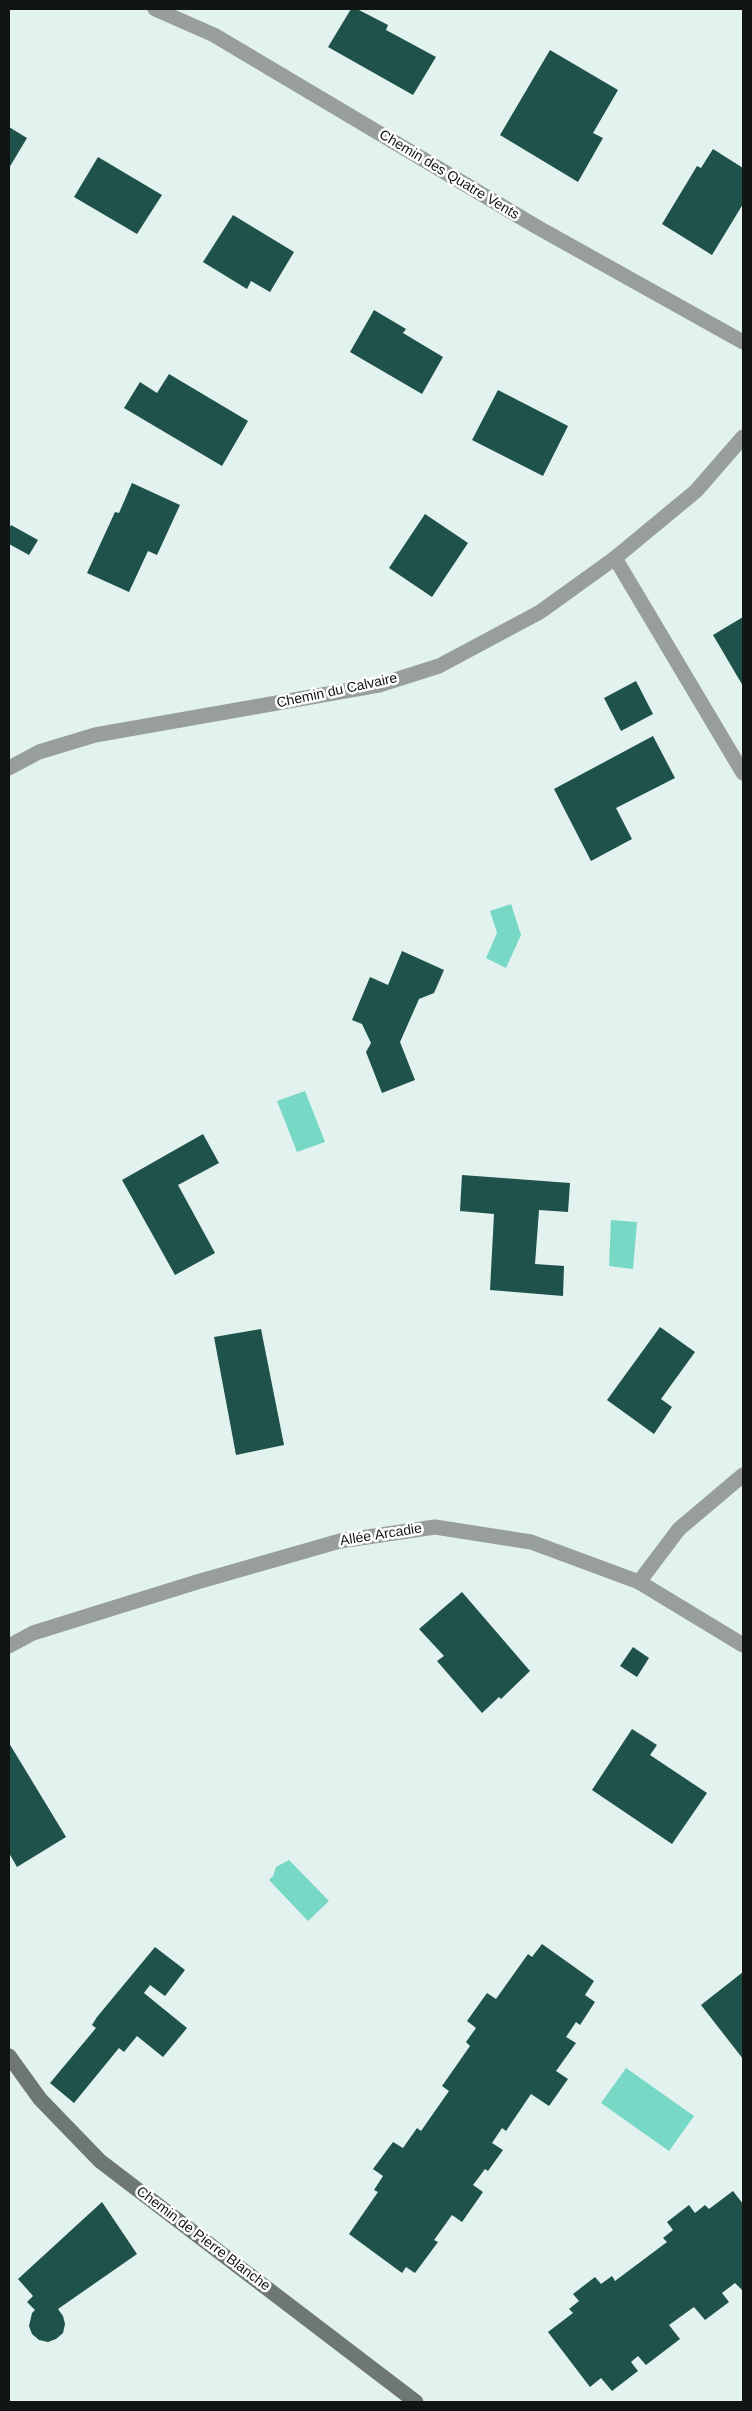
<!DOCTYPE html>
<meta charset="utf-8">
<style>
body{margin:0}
#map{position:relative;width:752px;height:2411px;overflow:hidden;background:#e2f2ee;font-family:Arial,sans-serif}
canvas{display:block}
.frame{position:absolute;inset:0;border:10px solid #101514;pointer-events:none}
</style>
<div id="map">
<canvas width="752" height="2411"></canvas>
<div class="frame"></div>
</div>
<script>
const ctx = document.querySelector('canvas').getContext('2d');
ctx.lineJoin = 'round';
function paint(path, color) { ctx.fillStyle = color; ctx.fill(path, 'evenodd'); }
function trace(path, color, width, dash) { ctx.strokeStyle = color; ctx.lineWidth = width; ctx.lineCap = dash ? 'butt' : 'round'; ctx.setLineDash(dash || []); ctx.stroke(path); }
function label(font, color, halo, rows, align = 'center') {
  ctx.font = font + ' Arial,sans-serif'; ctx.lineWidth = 5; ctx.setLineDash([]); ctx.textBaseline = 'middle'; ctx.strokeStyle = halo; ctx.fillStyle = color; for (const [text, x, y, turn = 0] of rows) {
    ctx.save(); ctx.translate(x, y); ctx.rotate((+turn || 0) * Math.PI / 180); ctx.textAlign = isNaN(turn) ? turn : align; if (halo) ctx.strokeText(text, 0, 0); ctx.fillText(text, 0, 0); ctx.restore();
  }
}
paint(new Path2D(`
 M 511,904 L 521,935 L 506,968 L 486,958 L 497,933 L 490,911 Z
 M 305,1091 L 325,1142 L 297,1152 L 277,1101 Z
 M 611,1220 L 637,1222 L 633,1269 L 609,1266 Z
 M 289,1860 L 329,1901 L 308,1921 L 269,1880 L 273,1876 L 276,1867 Z
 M 626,2068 L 694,2116 L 669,2151 L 601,2103 Z`), '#77d8c6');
paint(new Path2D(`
 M 351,9 L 357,9 L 388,25 L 386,30 L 436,57 L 413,95 L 328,47 Z
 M 550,50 L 618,90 L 593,133 L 603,138 L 578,182 L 500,135 Z
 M 9,127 L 27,138 L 9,168 Z
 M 713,149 L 743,168 L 743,204 L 712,255 L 662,224 L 697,166 L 701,168 Z
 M 98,157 L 162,195 L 137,234 L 74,197 Z
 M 233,215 L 294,252 L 270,292 L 251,281 L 247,289 L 203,262 Z
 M 374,310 L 406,329 L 403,333 L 443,357 L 422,394 L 350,352 Z
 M 169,374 L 248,421 L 222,466 L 124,408 L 140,382 L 157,393 Z
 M 498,390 L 568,426 L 543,476 L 472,440 Z
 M 132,483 L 180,505 L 157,555 L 148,551 L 129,592 L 87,573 L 115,512 L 119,513 Z
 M 425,514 L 468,543 L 432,597 L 389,568 Z
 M 11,525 L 38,540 L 29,555 L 9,544 L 9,529 Z
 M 743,617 L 743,686 L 713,635 Z
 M 636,681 L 653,714 L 621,731 L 604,698 Z
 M 653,736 L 675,778 L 616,808 L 632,839 L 591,861 L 554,789 Z
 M 402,951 L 444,970 L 434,993 L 419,999 L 400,1042 L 415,1080 L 382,1093 L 366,1052 L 371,1043 L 362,1024 L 352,1020 L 370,977 L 388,985 Z
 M 203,1134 L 219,1163 L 178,1185 L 215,1253 L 175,1275 L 122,1180 Z
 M 462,1175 L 570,1183 L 568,1212 L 539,1210 L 535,1264 L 564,1266 L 563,1296 L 490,1290 L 494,1214 L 460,1211 Z
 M 660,1327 L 695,1352 L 661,1399 L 672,1407 L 654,1434 L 607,1400 Z
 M 261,1329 L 284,1445 L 236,1455 L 214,1337 Z
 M 462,1592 L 530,1671 L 501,1699 L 499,1697 L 482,1713 L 437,1661 L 444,1656 L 419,1629 Z
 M 633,1647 L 649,1658 L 637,1677 L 620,1666 Z
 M 632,1729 L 657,1745 L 650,1755 L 707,1793 L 672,1844 L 592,1790 Z
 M 9,1743 L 66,1837 L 17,1867 L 9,1853 Z
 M 542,1944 L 594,1981 L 585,1995 L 595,2002 L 580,2025 L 576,2022 L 566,2037 L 576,2043 L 556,2071 L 568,2079 L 549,2106 L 531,2094 L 506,2131 L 502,2128 L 492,2143 L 503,2150 L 488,2171 L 485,2169 L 473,2185 L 483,2192 L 462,2222 L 452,2215 L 434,2240 L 438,2242 L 415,2273 L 406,2267 L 402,2273 L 349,2234 L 378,2192 L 374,2190 L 383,2176 L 373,2169 L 393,2142 L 403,2148 L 417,2128 L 421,2131 L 449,2091 L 442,2086 L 470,2046 L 466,2042 L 476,2028 L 467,2021 L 487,1993 L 496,1999 L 528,1954 L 532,1957 Z
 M 155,1947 L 185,1970 L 165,1996 L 150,1985 L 144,1993 L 187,2028 L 163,2057 L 137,2036 L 124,2052 L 119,2048 L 74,2103 L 50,2083 L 96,2028 L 92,2025 L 97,2017 Z
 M 743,1972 L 743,2059 L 701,2005 Z
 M 733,2191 L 743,2204 L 743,2291 L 735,2283 L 722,2293 L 729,2302 L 705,2320 L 694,2307 L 669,2325 L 680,2339 L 646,2365 L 638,2356 L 631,2362 L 638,2371 L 612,2391 L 601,2378 L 590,2387 L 548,2332 L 573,2313 L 569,2309 L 579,2301 L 573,2294 L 595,2277 L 601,2284 L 612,2276 L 615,2281 L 667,2242 L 663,2238 L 673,2230 L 667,2222 L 689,2205 L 695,2213 L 705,2205 L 709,2209 Z
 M 102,2202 L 137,2254 L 58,2309 L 63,2316 L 65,2324 L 63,2333 L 56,2339 L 48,2342 L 39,2340 L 32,2334 L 29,2326 L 32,2313 L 35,2310 L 27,2302 L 33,2296 L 18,2279 Z`), '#1e524a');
trace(new Path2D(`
 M 615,558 L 743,773
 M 639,1582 L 679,1529 L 743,1475`), '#979e9c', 15);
trace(new Path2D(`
 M 155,9 L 214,35 L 537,227 L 743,342
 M 9,768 L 39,752 L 95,735 L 379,685 L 439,666 L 540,612 L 615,558 L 696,491 L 743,437
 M 9,1646 L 33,1633 L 197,1582 L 340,1541 L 435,1527 L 531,1542 L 639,1582 L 743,1645`), '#979e9c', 15);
trace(new Path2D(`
 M 9,2056 L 40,2099 L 100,2161 L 416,2402`), '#6e7775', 15);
label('14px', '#101514', '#fff', [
 ["Chemin des Quatre Vents",449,175,31],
 ["Chemin du Calvaire",337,691,-12],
 ["Allée Arcadie",381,1535,-9],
 ["Chemin de Pierre Blanche",203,2239,37]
]);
</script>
